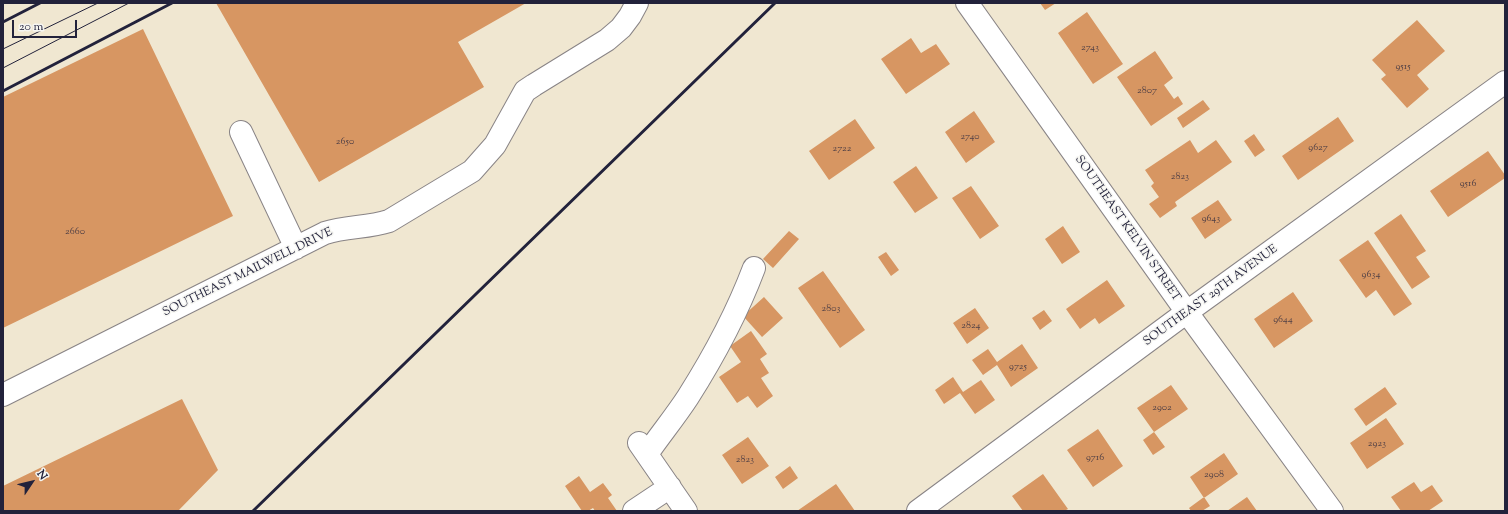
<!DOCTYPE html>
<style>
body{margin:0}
#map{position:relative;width:1508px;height:514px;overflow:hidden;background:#f0e7d1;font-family:"Sorts Mill Goudy",serif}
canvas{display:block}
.frame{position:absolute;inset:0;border:4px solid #22223b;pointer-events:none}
.north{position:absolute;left:12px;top:462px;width:40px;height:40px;-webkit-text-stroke:3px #f6f6f2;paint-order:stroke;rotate:55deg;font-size:11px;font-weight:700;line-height:16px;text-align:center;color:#22223b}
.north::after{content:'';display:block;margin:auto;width:14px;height:18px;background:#22223b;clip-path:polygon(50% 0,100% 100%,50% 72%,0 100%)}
.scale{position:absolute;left:12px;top:20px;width:65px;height:18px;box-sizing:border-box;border:2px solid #22223b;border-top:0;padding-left:5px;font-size:12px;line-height:14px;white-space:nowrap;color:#22223b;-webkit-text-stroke:3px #f6f6f2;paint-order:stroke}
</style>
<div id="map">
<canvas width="1508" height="514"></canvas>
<div class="frame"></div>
<div class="north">N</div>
<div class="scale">20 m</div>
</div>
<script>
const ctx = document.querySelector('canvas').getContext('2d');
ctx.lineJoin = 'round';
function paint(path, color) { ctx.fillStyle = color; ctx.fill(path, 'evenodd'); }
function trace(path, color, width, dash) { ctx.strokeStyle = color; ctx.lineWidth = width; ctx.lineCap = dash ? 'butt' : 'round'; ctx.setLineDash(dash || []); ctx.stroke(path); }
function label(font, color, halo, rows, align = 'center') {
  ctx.font = font + ' "Sorts Mill Goudy",serif'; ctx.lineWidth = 3; ctx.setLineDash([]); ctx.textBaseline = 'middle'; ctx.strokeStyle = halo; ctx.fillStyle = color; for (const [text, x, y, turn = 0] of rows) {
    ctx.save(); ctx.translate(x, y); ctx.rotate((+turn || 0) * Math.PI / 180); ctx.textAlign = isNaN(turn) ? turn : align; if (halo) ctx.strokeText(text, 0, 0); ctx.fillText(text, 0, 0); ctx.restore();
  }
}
paint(new Path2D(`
 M 216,3 L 526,3 L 458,42 L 484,87 L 319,182 Z
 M 1040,3 L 1056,3 L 1045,10 Z
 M 1087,12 L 1123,64 L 1093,84 L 1058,33 Z
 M 1417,20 L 1445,51 L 1417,75 L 1429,89 L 1407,108 L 1381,79 L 1386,75 L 1372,60 Z
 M 143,29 L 233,216 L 3,328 L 3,97 Z
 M 911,38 L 921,53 L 936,44 L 950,64 L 906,94 L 881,59 Z
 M 1155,51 L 1173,78 L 1164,85 L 1174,99 L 1178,96 L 1183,104 L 1151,126 L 1117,77 Z
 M 1203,100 L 1210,109 L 1183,128 L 1177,118 Z
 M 974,111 L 995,142 L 966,163 L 945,132 Z
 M 1338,117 L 1354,141 L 1298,180 L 1282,156 Z
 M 855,119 L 875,148 L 829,180 L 809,151 Z
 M 1254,134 L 1265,150 L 1255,157 L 1244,141 Z
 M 1190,140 L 1198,153 L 1216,140 L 1232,162 L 1175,202 L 1177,206 L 1160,218 L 1149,204 L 1159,197 L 1151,186 L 1154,183 L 1145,170 Z
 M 1488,151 L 1505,175 L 1505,178 L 1448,217 L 1430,191 Z
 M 916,166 L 938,198 L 915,213 L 893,182 Z
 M 971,186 L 999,226 L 980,239 L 952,198 Z
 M 1218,200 L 1232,220 L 1205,239 L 1191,218 Z
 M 1401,214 L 1426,251 L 1416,257 L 1430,277 L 1412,289 L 1374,233 Z
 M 1063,226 L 1080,252 L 1062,264 L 1045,239 Z
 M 789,231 L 799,239 L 773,268 L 763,259 Z
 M 1368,240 L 1412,304 L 1394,316 L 1376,290 L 1366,298 L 1339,260 Z
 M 886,252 L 899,270 L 891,276 L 878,257 Z
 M 823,271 L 865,330 L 840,348 L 798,288 Z
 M 1107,280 L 1125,306 L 1099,324 L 1095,318 L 1080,329 L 1066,309 Z
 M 1293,292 L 1313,321 L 1274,348 L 1254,319 Z
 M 764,297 L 783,318 L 762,337 L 743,316 Z
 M 975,308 L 989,328 L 967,344 L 953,323 Z
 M 1044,310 L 1052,321 L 1040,330 L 1032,318 Z
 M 751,331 L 767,354 L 760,359 L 769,373 L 761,378 L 773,396 L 757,408 L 748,396 L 737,403 L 719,377 L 741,362 L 730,346 Z
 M 1022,344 L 1038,368 L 1011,387 L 997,365 L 983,375 L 972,360 L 988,349 L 997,362 Z
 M 953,377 L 963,392 L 981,380 L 995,400 L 975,414 L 960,393 L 944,404 L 935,390 Z
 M 1171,385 L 1188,409 L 1154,432 L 1137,408 Z
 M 1385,387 L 1397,404 L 1366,426 L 1354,409 Z
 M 182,399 L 218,470 L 178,511 L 3,511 L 3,486 Z
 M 1386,418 L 1404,444 L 1367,469 L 1350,443 Z
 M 1098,429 L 1123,466 L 1093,487 L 1067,450 Z
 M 1154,432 L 1165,447 L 1153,455 L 1143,440 Z
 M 748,437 L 769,466 L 742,484 L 722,455 Z
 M 1224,453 L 1238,474 L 1204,498 L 1190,477 Z
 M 790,466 L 798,478 L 783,489 L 775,477 Z
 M 1043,474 L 1068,509 L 1064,511 L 1023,511 L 1012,496 Z
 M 579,476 L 590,492 L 603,483 L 612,495 L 608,498 L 617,511 L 595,511 L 593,508 L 588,511 L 582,511 L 565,486 Z
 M 1414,482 L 1421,492 L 1432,485 L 1443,501 L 1428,511 L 1401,511 L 1391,497 Z
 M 836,484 L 855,511 L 797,511 Z
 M 1204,497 L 1210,506 L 1202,511 L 1191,511 L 1189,508 Z
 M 1247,497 L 1257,511 L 1227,511 Z`), '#d79662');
const minor = new Path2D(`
 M 967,3 L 1191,318 L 1332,511
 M 241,132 L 296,248
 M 3,395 L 325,233 C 346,226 368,228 389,221 L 472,171 L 495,145 L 525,91 L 534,85 L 607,40 L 621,28 L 630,16 L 637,3
 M 639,443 L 686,511
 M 647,454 C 660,435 675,417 688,397 C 714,356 737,313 754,268
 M 634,511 L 670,487
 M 918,511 L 1187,312 L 1505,82`);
trace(minor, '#898486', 24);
trace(minor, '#fff', 22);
trace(new Path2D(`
 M 3,49 L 98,3
 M 3,68 L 129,3`), '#22223b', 1);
trace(new Path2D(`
 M 3,22 L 40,3
 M 3,91 L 172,3
 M 253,511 L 775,3`), '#22223b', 3);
label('10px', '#4f3f45', null, [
 ["2743",1090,48],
 ["9515",1403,67],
 ["2807",1147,91],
 ["2740",970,137],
 ["2650",345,142],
 ["9627",1318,148],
 ["2722",842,149],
 ["2823",1180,177],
 ["9516",1468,184],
 ["9643",1211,219],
 ["2660",75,232],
 ["9634",1371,275],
 ["2803",831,309],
 ["9644",1283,320],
 ["2824",971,326],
 ["9725",1018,367],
 ["2902",1162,408],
 ["2923",1377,444],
 ["9716",1095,458],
 ["2823",745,460],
 ["2908",1214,475]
]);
label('12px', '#22223b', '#f6f6f2', [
 ["SOUTHEAST KELVIN STREET",1127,229,55],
 ["SOUTHEAST MAILWELL DRIVE",248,273,-26],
 ["SOUTHEAST 29TH AVENUE",1211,296,-36]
]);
</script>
